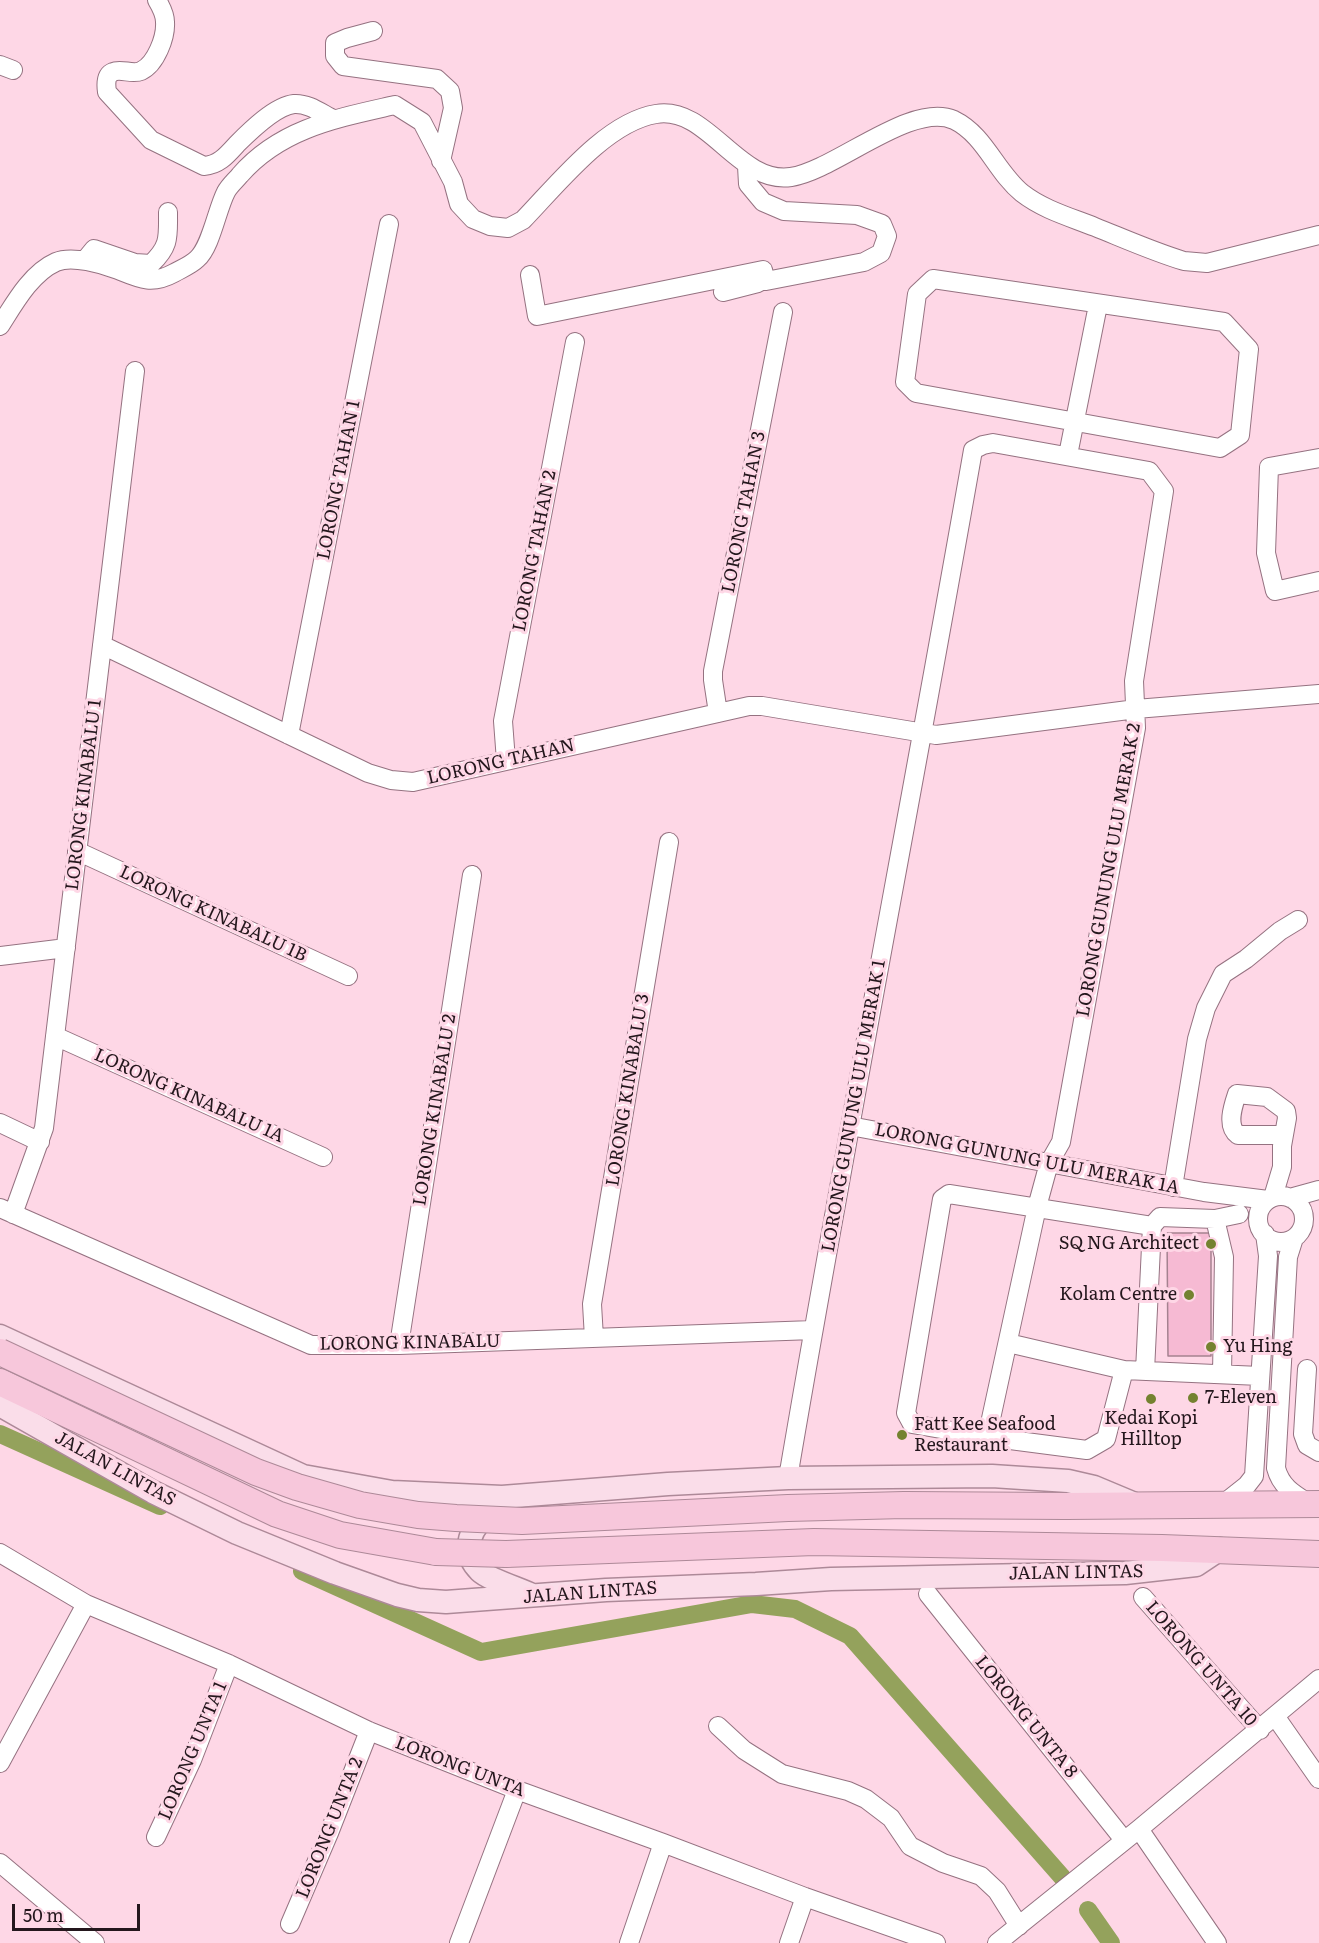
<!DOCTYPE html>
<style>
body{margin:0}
#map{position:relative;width:1319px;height:1943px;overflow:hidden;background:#fed7e6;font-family:Literata,serif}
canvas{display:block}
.scale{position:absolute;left:12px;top:1904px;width:128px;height:27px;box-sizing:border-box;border:3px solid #24171d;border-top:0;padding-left:8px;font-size:18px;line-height:21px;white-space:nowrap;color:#24171d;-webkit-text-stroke:4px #fed7e6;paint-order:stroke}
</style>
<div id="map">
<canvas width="1319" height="1943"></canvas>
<div class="scale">50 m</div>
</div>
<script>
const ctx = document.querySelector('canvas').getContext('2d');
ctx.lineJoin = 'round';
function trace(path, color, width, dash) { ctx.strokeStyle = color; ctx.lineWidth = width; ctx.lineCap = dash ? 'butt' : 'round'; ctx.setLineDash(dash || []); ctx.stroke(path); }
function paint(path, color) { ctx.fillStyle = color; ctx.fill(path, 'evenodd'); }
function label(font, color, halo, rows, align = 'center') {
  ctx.font = font + ' Literata,serif'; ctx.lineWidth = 6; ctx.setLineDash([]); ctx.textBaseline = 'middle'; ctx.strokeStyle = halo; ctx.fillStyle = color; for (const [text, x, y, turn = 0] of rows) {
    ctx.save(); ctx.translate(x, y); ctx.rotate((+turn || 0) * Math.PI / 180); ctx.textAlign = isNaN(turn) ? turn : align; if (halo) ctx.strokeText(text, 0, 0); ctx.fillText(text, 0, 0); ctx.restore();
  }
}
trace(new Path2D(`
 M 0,1434 L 160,1506
 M 302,1571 L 481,1652 L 752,1604 L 795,1609 L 850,1636 L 1062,1877
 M 1088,1910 L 1111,1943`), '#94a25c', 18);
const building = new Path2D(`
 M 1167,1233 L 1211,1233 L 1211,1356 L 1168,1356 Z`);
paint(building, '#f6bad3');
trace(building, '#a58290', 1.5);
const minor = new Path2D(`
 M 157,0 C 160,5 165,15 165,22 C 166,37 156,64 141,71 C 132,75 121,68 113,72 C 105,75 106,85 107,92 L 151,140 L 204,166 C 219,165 227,155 237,144 C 250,131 275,106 294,104 C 308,103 321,113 333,119
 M 373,31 L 347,38 L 335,43 L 335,56 L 343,66 L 437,79 L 450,91 L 453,108 L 441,161
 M 0,65 L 13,70
 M 85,260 L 94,249 L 135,263 L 151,264 C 170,246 168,237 168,212
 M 530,275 L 537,316 L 763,270 L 766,281 L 864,262 L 881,253 L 887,236 L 882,224 L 857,215 L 784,211 L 763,202 L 748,184 L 747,166
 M 933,279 L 1224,322 L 1249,349 L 1240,435 L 1220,448 L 916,393 L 905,382 L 917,294 Z
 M 723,292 L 758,283
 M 0,326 C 14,304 31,273 56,262 C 72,255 103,264 118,270 C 140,279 152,285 174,273 C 181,269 191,265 197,259 C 211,247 217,209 226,192 C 229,186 236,180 240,175 C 281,128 338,118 395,105 L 422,122 L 453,182 L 459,204 L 473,219 L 490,226 L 508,228 L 523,220 C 557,185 606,122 656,114 C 708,105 738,185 791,177 C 836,170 911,101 954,120 C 985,135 996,172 1022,193 C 1044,210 1070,217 1095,227 C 1125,239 1154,252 1184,261 L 1207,263 L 1319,235
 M 1068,455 L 1098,305
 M 1319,458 L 1269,467 L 1266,553 L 1275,591 L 1319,581
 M 102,645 L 368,773 L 391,780 L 413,782 L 749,706 L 762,706 L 936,735 L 1136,709 L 1319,694
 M 718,713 L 713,680 L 713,671 L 783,312
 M 289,735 L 389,224
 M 506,761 L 503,721 L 575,342
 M 77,851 L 348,976
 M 0,956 L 66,948
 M 55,1036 L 323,1157
 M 0,1123 L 40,1142
 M 850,1126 L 1204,1192 L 1268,1200
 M 1173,1187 L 1197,1039 L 1206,1008 L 1223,974 L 1246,959 L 1280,931 L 1298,920
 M1258 1219a23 23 0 1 1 46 0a23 23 0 1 1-46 0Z
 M 1273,1197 L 1282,1167 L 1282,1146 L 1287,1118 L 1286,1111 L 1267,1097 L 1237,1094 C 1233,1106 1226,1126 1238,1135 L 1283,1135
 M 1290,1198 L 1319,1190
 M 0,1208 L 311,1345 L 399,1345 L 813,1330
 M 13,1214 L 44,1128 L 135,371
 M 1215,1219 L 1224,1257 L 1222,1374
 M 1152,1226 L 1160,1217 L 1215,1219 L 1239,1214
 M 1294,1238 L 1288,1257 L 1276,1468 C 1281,1487 1294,1494 1310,1504
 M 594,1338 L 592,1304 L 669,842
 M 1008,1343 L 1124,1370 L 1260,1376
 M 399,1345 L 472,875
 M 1307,1369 L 1303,1434 L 1307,1445 L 1319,1452
 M 1124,1370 L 1106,1439 L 1087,1450 L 987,1437 L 912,1424 L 906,1413 L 942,1199 L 949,1194 L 1152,1226
 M 1145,1371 L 1152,1226
 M 788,1478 C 846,1135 913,793 973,450 L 983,445 L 993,443 L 1149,471 L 1164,491 L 1134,681 L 1136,728 L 1061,1142 L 1049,1163 L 1037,1207 L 987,1437
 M 1223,1504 L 1247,1485 L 1254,1476 L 1268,1256 L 1265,1234
 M 0,1553 L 86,1604 L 229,1664 L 369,1731 L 517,1790 L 663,1843 L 805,1897 L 936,1943
 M 928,1594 L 1124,1840
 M 1143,1597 L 1260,1730
 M 1275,1716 L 1319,1779
 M 718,1726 L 744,1750 L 782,1774 L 848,1791 L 866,1799 L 891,1818 L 910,1846 L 943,1863 L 981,1876 L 997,1891 L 1019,1926
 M 0,1763 L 86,1604
 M 1139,1829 L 1217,1943
 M 156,1837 L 192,1760 L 229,1664
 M 0,1863 L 95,1943
 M 290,1924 L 329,1833 L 369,1731
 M 459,1943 L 517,1790
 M 629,1943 L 663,1843
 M 789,1943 L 805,1897
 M 997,1943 L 1139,1829 L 1319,1679`);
const major = new Path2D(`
 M 0,1336 L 303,1476 L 392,1492 L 502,1497 L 668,1484 L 788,1478 L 992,1476 L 1068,1481 L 1094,1487 L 1137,1505
 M 0,1405 L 153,1492 L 237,1533 L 335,1573 L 397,1595 L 418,1600 L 446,1602 L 606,1590 L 756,1584 L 831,1579 L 1125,1573 L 1196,1565 L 1220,1549
 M 492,1511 C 471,1525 459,1550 480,1571 C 488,1579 520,1589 532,1595`);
const highway = new Path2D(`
 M 0,1382 L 277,1514 L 340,1535 L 436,1552
 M 1066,1506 L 1319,1504
 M 506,1554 L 814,1542 L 1162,1548 L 1319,1554`);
trace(minor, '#957281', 20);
trace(major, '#ad8998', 25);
trace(highway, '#ad8998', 28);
trace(minor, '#fff', 18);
trace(major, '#fadde9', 22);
trace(highway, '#f7c7db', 26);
const highwayBridge = new Path2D(`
 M 0,1352 L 256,1472 L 297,1487 L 360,1505 L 418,1515 L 456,1518 L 522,1521 L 788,1508 L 904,1505 L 1066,1506
 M 436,1552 L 506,1554`);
trace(highwayBridge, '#ad8998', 28, []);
trace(highwayBridge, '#f7c7db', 26);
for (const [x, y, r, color] of [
 [1211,1244,6,"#748230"],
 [1189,1295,6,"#748230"],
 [1211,1347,6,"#748230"],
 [1193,1398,6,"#748230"],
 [1151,1399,6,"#748230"],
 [902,1435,6,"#748230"]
]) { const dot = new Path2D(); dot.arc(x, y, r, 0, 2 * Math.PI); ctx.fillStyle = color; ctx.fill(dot); trace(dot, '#fed7e6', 2); }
label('18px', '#24171d', '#fed7e6', [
 ["LORONG TAHAN 1",339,480,-79],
 ["LORONG TAHAN 3",744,512,-79],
 ["LORONG TAHAN 2",535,551,-79],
 ["LORONG TAHAN",501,762,-13],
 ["LORONG KINABALU 1",84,795,-83],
 ["LORONG GUNUNG ULU MERAK 2",1109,870,-80],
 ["LORONG KINABALU 1B",213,914,25],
 ["LORONG KINABALU 3",628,1090,-81],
 ["LORONG KINABALU 1A",189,1096,24],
 ["LORONG GUNUNG ULU MERAK 1",854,1106,-80],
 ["LORONG KINABALU 2",435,1110,-81],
 ["LORONG GUNUNG ULU MERAK 1A",1027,1159,11],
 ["LORONG KINABALU",410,1343,-1],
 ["JALAN LINTAS",115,1469,29],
 ["JALAN LINTAS",1076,1573,-1],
 ["JALAN LINTAS",590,1593,-4],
 ["LORONG UNTA 10",1201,1664,49],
 ["LORONG UNTA 8",1026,1717,51],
 ["LORONG UNTA 1",193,1751,-67],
 ["LORONG UNTA",460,1767,21],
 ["LORONG UNTA 2",330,1828,-68]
]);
label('18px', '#24171d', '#fed7e6', [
 ["SQ NG Architect",1199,1244,"right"],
 ["Kolam Centre",1177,1295,"right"],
 ["Yu Hing",1223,1347],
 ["7-Eleven",1205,1398],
 ["Kedai Kopi",1151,1419,"center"],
 ["Hilltop",1151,1440,"center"],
 ["Fatt Kee Seafood",914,1425],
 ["Restaurant",914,1446]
], 'left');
</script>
